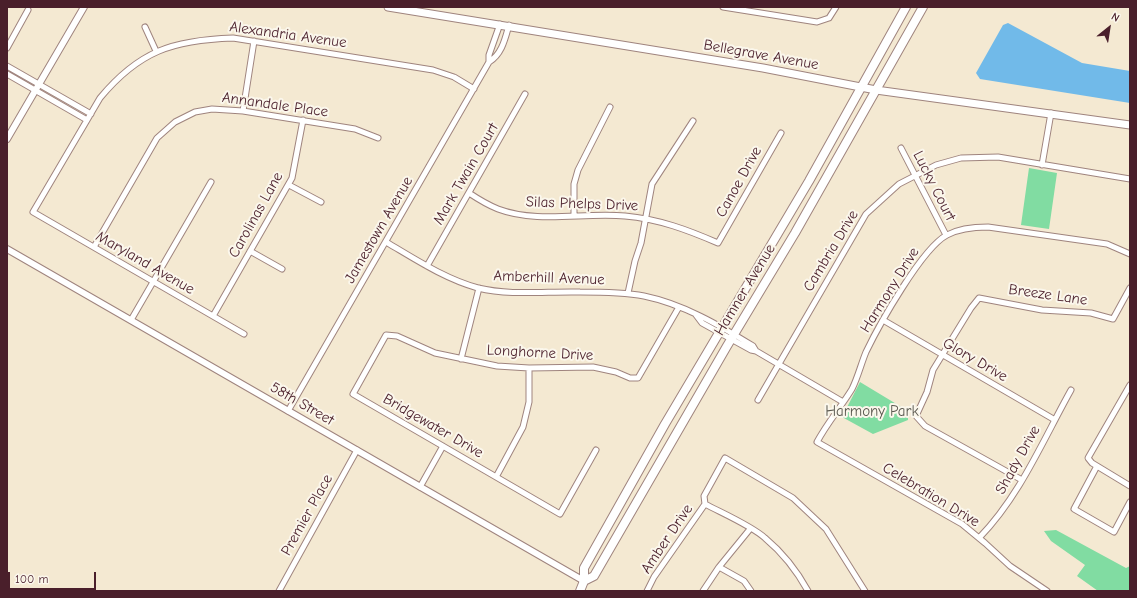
<!DOCTYPE html>
<style>
body{margin:0}
#map{position:relative;width:1137px;height:598px;overflow:hidden;background:#f4e9d2;font-family:"Comic Neue",sans-serif}
canvas{display:block}
.frame{position:absolute;inset:0;border:8px solid #4a1f2b;pointer-events:none}
.north{position:absolute;left:1089px;top:8px;width:40px;height:40px;-webkit-text-stroke:3px #fbf7ec;paint-order:stroke;rotate:30deg;font-size:11px;font-weight:700;line-height:16px;text-align:center;color:#4a1f2b}
.north::after{content:'';display:block;margin:auto;width:14px;height:18px;background:#4a1f2b;clip-path:polygon(50% 0,100% 100%,50% 72%,0 100%)}
.scale{position:absolute;left:8px;top:572px;width:88px;height:18px;box-sizing:border-box;border:2px solid #4a1f2b;border-top:0;padding-left:5px;font-size:12px;line-height:14px;white-space:nowrap;color:#4a1f2b;-webkit-text-stroke:3px #fbf7ec;paint-order:stroke}
</style>
<div id="map">
<canvas width="1137" height="598"></canvas>
<div class="frame"></div>
<div class="north">N</div>
<div class="scale">100 m</div>
</div>
<script>
const ctx = document.querySelector('canvas').getContext('2d');
ctx.lineJoin = 'round';
function paint(path, color) { ctx.fillStyle = color; ctx.fill(path, 'evenodd'); }
function trace(path, color, width, dash) { ctx.strokeStyle = color; ctx.lineWidth = width; ctx.lineCap = dash ? 'butt' : 'round'; ctx.setLineDash(dash || []); ctx.stroke(path); }
function label(font, color, halo, rows, align = 'center') {
  ctx.font = font + ' "Comic Neue",sans-serif'; ctx.lineWidth = 4; ctx.setLineDash([]); ctx.textBaseline = 'middle'; ctx.strokeStyle = halo; ctx.fillStyle = color; for (const [text, x, y, turn = 0] of rows) {
    ctx.save(); ctx.translate(x, y); ctx.rotate((+turn || 0) * Math.PI / 180); ctx.textAlign = isNaN(turn) ? turn : align; if (halo) ctx.strokeText(text, 0, 0); ctx.fillText(text, 0, 0); ctx.restore();
  }
}
paint(new Path2D(`
 M 1029,168 L 1057,173 L 1049,229 L 1021,225 Z
 M 860,382 L 908,411 L 908,420 L 873,434 L 842,417 Z
 M 1056,530 L 1126,568 L 1130,566 L 1130,591 L 1098,591 L 1077,576 L 1085,565 L 1051,541 L 1044,531 Z`), '#81dca2');
paint(new Path2D(`
 M 1008,23 L 1082,63 L 1130,71 L 1130,103 L 980,79 L 976,73 L 1003,25 Z`), '#71bae9');
const minor = new Path2D(`
 M 723,7 L 817,22 L 829,18 L 836,7
 M 145,27 L 156,51
 M 7,48 L 28,10
 M 489,62 C 502,54 505,39 509,25
 M 7,66 L 91,114
 M 7,74 L 87,120
 M 243,111 L 254,41
 M 901,148 L 946,235
 M 1042,165 L 1051,113
 M 289,185 L 321,202
 M 469,193 C 478,199 488,205 498,209 C 538,224 584,212 625,216 C 659,219 688,230 718,243 L 781,133
 M 574,215 L 574,184 L 578,170 L 610,107
 M 386,242 C 415,259 445,279 478,288 C 511,296 547,291 580,292 C 601,292 623,292 644,296 C 683,304 719,325 753,346 L 756,351
 M 94,247 L 157,138 L 175,122 L 195,112 L 212,109 L 243,111 L 355,129 L 378,138
 M 250,251 L 282,269
 M 427,266 L 525,94
 M 628,293 L 635,261 L 641,243 L 652,184 L 693,121
 M 696,315 L 702,323 L 751,350 L 756,351 L 843,402
 M 213,316 L 292,178 L 303,120
 M 131,320 L 211,182
 M 883,320 L 1055,420
 M 244,334 L 33,212 L 100,98 C 139,51 173,40 233,38 L 433,70 L 454,77 L 474,89
 M 461,359 L 479,288
 M 1130,385 L 1088,458 L 1092,463 L 1130,486
 M 758,400 L 866,214 L 899,184 L 936,165 L 961,158 L 998,157 L 1130,179
 M 288,411 L 489,62 L 489,55 L 500,24
 M 596,450 L 560,514 L 353,394 L 386,335 L 397,336 L 435,353 L 497,366 L 529,368 L 593,367 L 616,372 L 630,378 L 638,378 L 679,307
 M 1097,466 L 1074,509 L 1114,532 L 1130,502
 M 496,477 L 523,427 L 529,402 L 529,368
 M 1022,480 L 925,426 L 916,416 L 927,392 L 933,370 L 971,308 L 979,298 L 1042,310 L 1091,313 L 1113,319 L 1130,288
 M 420,487 L 443,446
 M 705,504 C 722,513 752,526 765,538 C 783,553 797,571 808,591
 M 979,538 C 1020,496 1043,440 1071,390
 M 719,567 L 744,581 L 751,591
 M 279,591 L 357,450
 M 647,591 L 654,577 L 705,504 L 704,496 L 725,458 L 793,498 L 826,529 L 865,591
 M 703,591 L 719,567 L 750,529
 M 1047,591 L 1010,566 L 985,543 L 962,524 L 817,442 C 827,423 841,407 852,389 C 858,377 861,364 866,352 C 879,325 922,248 947,235 C 960,228 974,227 988,227 L 1107,244 L 1130,254`);
const tertiary = new Path2D(`
 M 7,139 L 84,7
 M 7,249 L 584,581`);
const secondary = new Path2D(`
 M 388,7 L 763,68 L 876,90 L 1130,125`);
const primary = new Path2D(`
 M 584,581 L 594,576 L 727,346 L 795,233 L 923,7
 M 580,591 L 584,581 L 584,568 L 665,424 L 809,181 L 906,7`);
trace(minor, '#9f847e', 7);
trace(tertiary, '#9f847e', 8);
trace(secondary, '#9f847e', 9);
trace(primary, '#9f847e', 10);
trace(minor, '#fff', 5);
trace(tertiary, '#fff', 6);
trace(secondary, '#fff', 7);
trace(primary, '#fff', 8);
label('15px', '#4a1f2b', '#fbf7ec', [
 ["Alexandria Avenue",288,35,8],
 ["Bellegrave Avenue",761,55,10],
 ["Annandale Place",275,105,8],
 ["Mark Twain Court",466,174,-60],
 ["Canoe Drive",739,182,-61],
 ["Lucky Court",934,186,63],
 ["Silas Phelps Drive",582,204,2],
 ["Carolinas Lane",256,215,-61],
 ["Jamestown Avenue",379,230,-60],
 ["Cambria Drive",831,251,-59],
 ["Maryland Avenue",145,263,30],
 ["Amberhill Avenue",549,278,2],
 ["Hamner Avenue",745,290,-59],
 ["Harmony Drive",890,290,-58],
 ["Breeze Lane",1048,295,8],
 ["Longhorne Drive",540,353,3],
 ["Glory Drive",975,360,30],
 ["58th Street",302,404,30],
 ["Bridgewater Drive",433,426,30],
 ["Shady Drive",1018,460,-61],
 ["Celebration Drive",931,495,31],
 ["Premier Place",307,515,-61],
 ["Amber Drive",667,539,-56]
]);
label('15px', '#5a584f', '#fbf7ec', [
 ["Harmony Park",872,412]
]);
</script>
